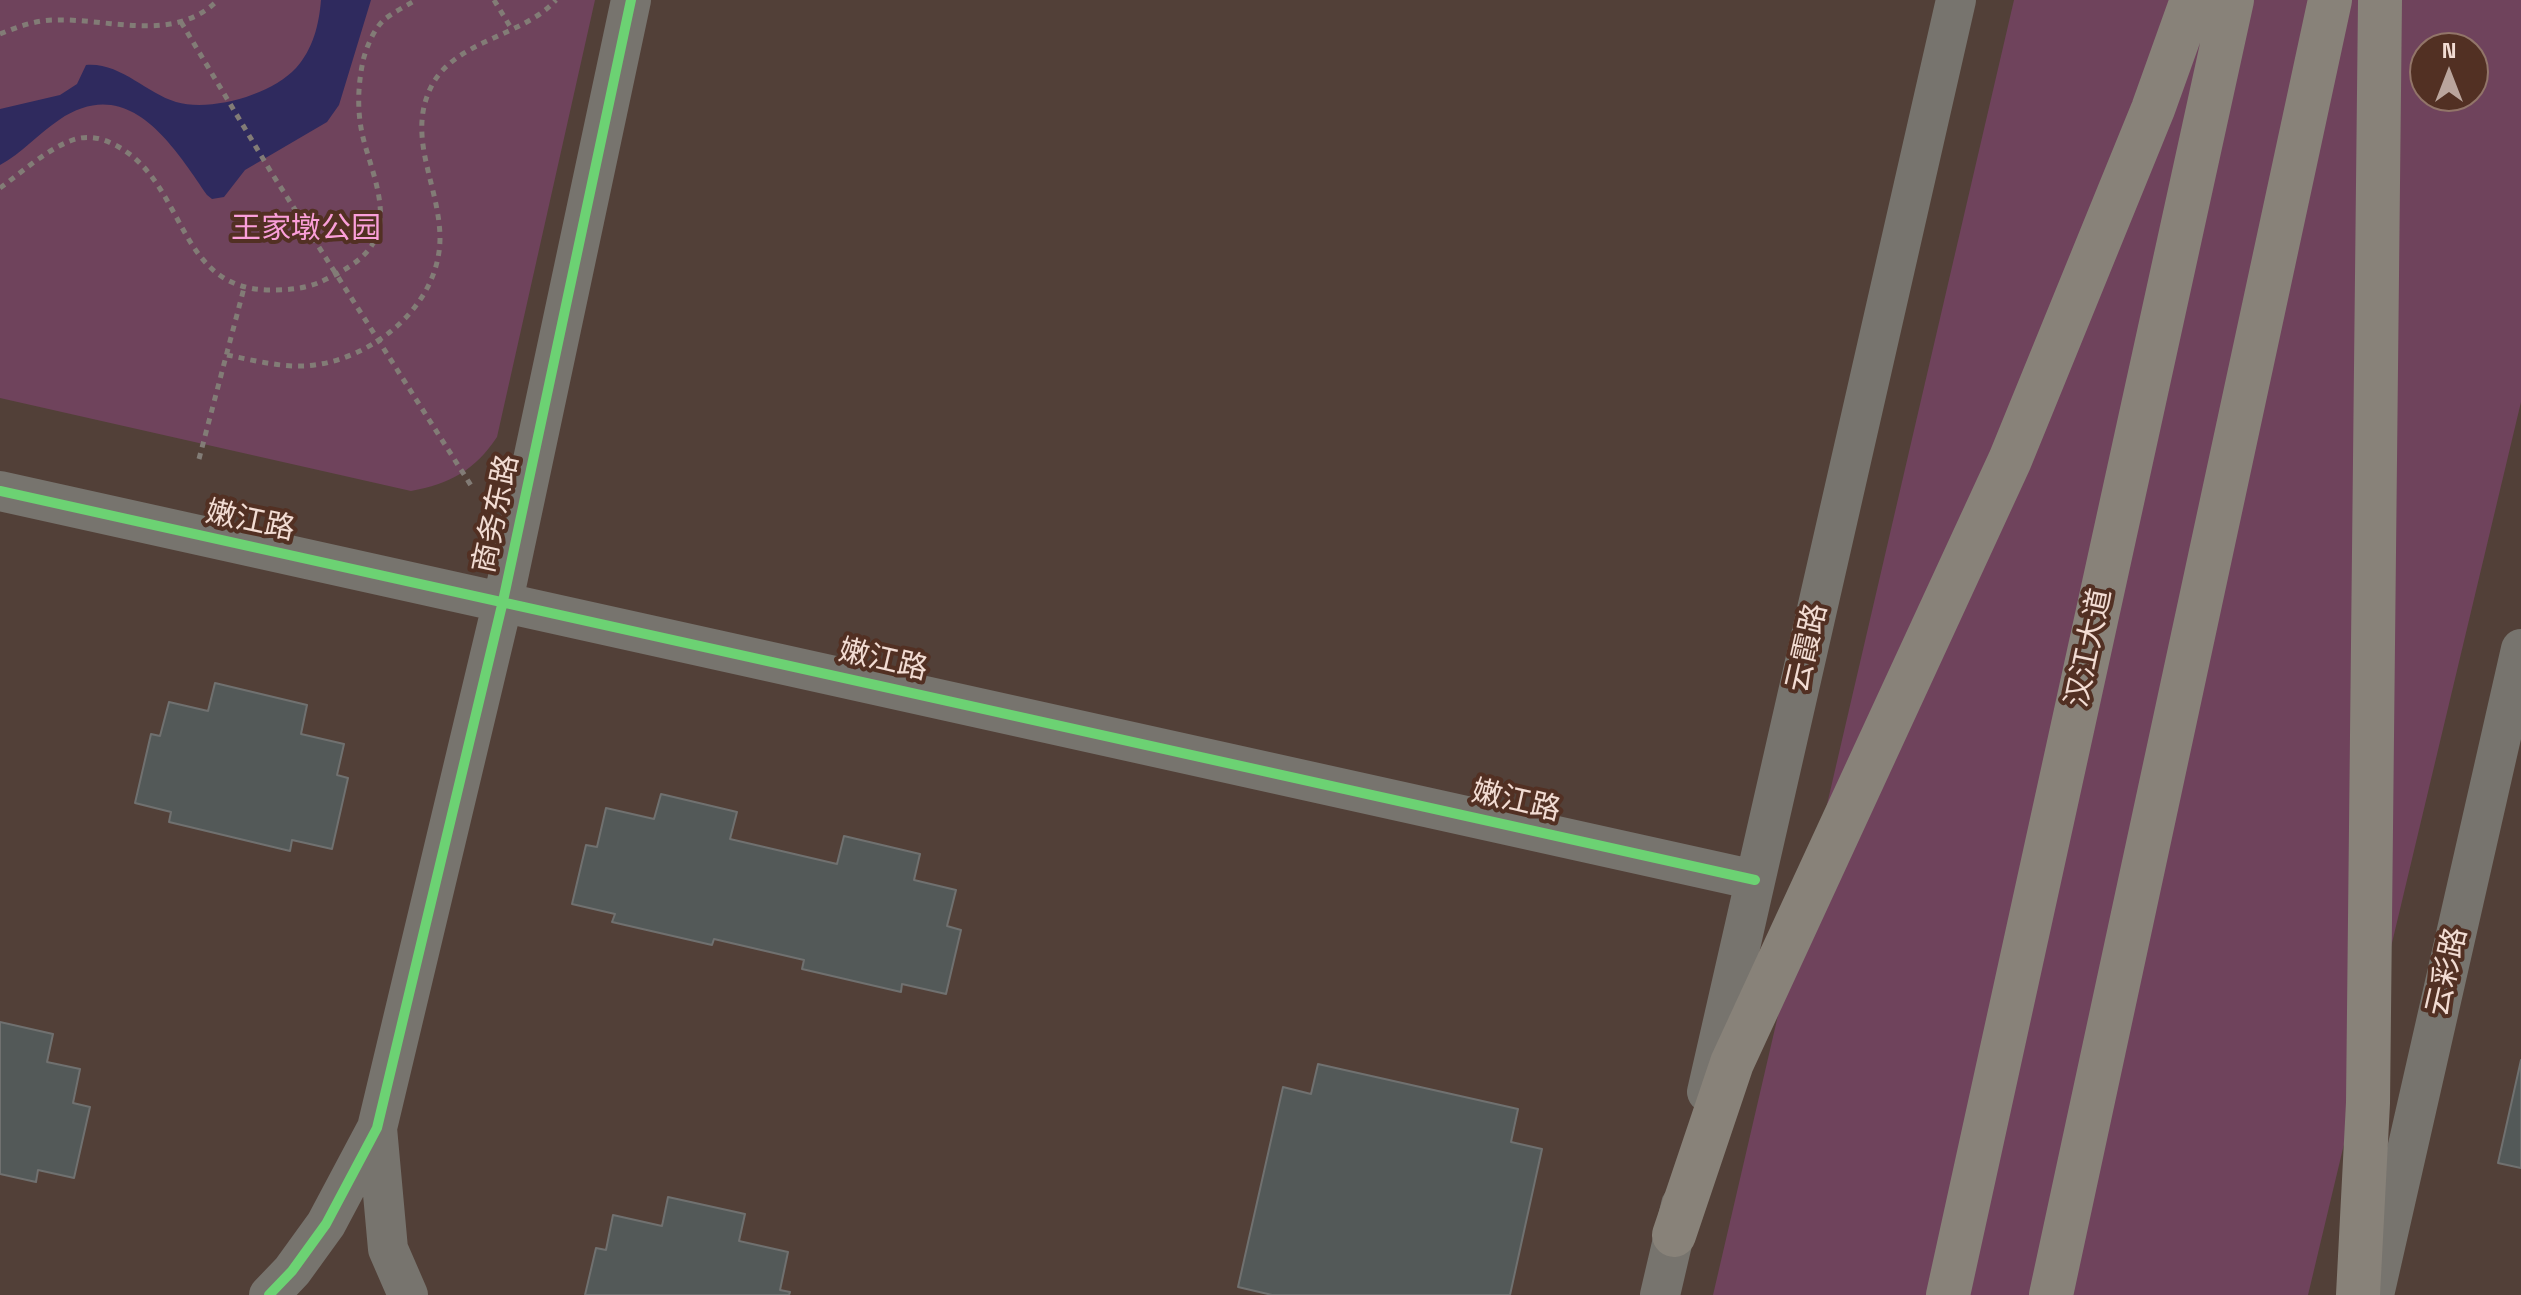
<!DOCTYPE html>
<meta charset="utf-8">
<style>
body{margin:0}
#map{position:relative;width:2521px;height:1295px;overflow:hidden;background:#524038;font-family:"Space Grotesk",sans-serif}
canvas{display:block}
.north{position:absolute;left:2409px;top:32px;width:80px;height:80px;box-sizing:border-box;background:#523023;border:2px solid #927569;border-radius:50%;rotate:0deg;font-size:22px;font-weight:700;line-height:32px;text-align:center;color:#f2dcd3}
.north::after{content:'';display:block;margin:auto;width:28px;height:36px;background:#baa59d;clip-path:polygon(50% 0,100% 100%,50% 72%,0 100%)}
</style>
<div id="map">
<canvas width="2521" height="1295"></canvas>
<div class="north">N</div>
</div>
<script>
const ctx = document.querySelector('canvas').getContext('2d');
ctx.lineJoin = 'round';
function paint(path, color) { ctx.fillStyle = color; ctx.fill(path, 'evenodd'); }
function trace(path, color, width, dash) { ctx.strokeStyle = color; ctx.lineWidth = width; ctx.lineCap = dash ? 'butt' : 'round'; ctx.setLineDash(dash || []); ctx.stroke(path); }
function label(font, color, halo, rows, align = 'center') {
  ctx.font = font + ' "Space Grotesk","Noto Sans SC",sans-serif'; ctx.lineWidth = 8; ctx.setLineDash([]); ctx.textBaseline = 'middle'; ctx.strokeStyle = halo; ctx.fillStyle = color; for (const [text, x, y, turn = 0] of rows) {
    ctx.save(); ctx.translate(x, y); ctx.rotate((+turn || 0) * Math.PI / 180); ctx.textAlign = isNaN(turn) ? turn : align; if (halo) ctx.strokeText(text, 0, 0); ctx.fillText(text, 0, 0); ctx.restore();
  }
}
paint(new Path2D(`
 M 0,0 L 595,0 L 497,437 C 475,470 450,484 411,491 L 0,398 Z
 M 2014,0 L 2521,0 L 2521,402 L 2308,1295 L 1713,1295 ZM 2425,48 L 2473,48 L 2473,96 L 2425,96 Z`), '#6f435c');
paint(new Path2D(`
 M 321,0 L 371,0 L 339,105 L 327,122 L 245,170 L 224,197 L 212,199 L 207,195 C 172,144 128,73 59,120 C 38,134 22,153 0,165 L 0,109 L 60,95 L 77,84 L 86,65 C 120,62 146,93 176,102 C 211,112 271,95 296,68 C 313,49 319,25 321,0 Z`), '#2f2a5e');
const building = new Path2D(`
 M 215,683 L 307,705 L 301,734 L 344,744 L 337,775 L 348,778 L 332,849 L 292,840 L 290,851 L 169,822 L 171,812 L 135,803 L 151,734 L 160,736 L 169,702 L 208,711 Z
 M 661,794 L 737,812 L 730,839 L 837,864 L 844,836 L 920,854 L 914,880 L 956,890 L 947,926 L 961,930 L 946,994 L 902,984 L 901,992 L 802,969 L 804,960 L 714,939 L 712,945 L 612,922 L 615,914 L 572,904 L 586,845 L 597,847 L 606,808 L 654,819 Z
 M 0,1022 L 53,1034 L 47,1062 L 80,1069 L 73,1103 L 90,1107 L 74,1178 L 38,1170 L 36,1182 L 0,1174 Z
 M 2521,1060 L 2521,1168 L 2498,1163 Z
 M 1318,1064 L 1518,1109 L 1511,1142 L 1542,1149 L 1510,1295 L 1272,1295 L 1238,1287 L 1283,1087 L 1311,1094 Z
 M 668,1197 L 745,1214 L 739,1241 L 788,1252 L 780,1290 L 790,1292 L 789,1295 L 585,1295 L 596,1248 L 606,1250 L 613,1215 L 662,1226 Z`);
paint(building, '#535958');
trace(building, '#707170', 2);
trace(new Path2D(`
 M 494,0 L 511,28
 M 181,22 L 271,172 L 472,487
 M 0,34 C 17,27 36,20 55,20 C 109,18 174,44 218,0
 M 0,188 C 22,172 45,151 70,141 C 84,135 99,137 111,143 C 188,178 173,290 271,290 C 286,290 303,289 318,283 C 336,275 362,262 372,245 C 393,213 369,166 362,133 C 357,109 358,85 363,61 C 366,48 374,28 385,19 C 394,12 406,6 416,0
 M 227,355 C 252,360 279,367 305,366 C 369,362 439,308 440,239 C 440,185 405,137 432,85 C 456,40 524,36 556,0
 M 199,459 L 244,288`), '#827c76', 5, [6, 6]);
trace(new Path2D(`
 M 0,491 L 1755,880
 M 1707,1092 L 1956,0
 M 377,1128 L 388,1249 L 408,1295
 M 269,1295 L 292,1271 L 326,1224 L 377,1128 L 503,601 L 631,0
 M 1660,1295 L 1681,1205
 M 2374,1295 L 2521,649`), '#77746e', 40);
trace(new Path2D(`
 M 1674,1235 L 1732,1063 L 2010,460 L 2153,109 L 2192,0
 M 1948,1295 L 2232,0
 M 2051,1295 L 2330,0
 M 2358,1295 L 2368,1103 L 2380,0`), '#888279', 44);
trace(new Path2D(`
 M 0,491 L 1755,880
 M 269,1295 L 292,1271 L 326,1224 L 377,1128 L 503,601 L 631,0`), '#6cd273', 10);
label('30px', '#fa9fd9', '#523023', [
 ["王家墩公园",306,230]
]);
label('30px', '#f2dcd3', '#523023', [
 ["商务东路",497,514,-78],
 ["嫩江路",250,522,12],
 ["云霞路",1808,648,-77],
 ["汉江大道",2090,648,-78],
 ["嫩江路",883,661,13],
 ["嫩江路",1516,802,13],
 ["云彩路",2448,972,-77]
]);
</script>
